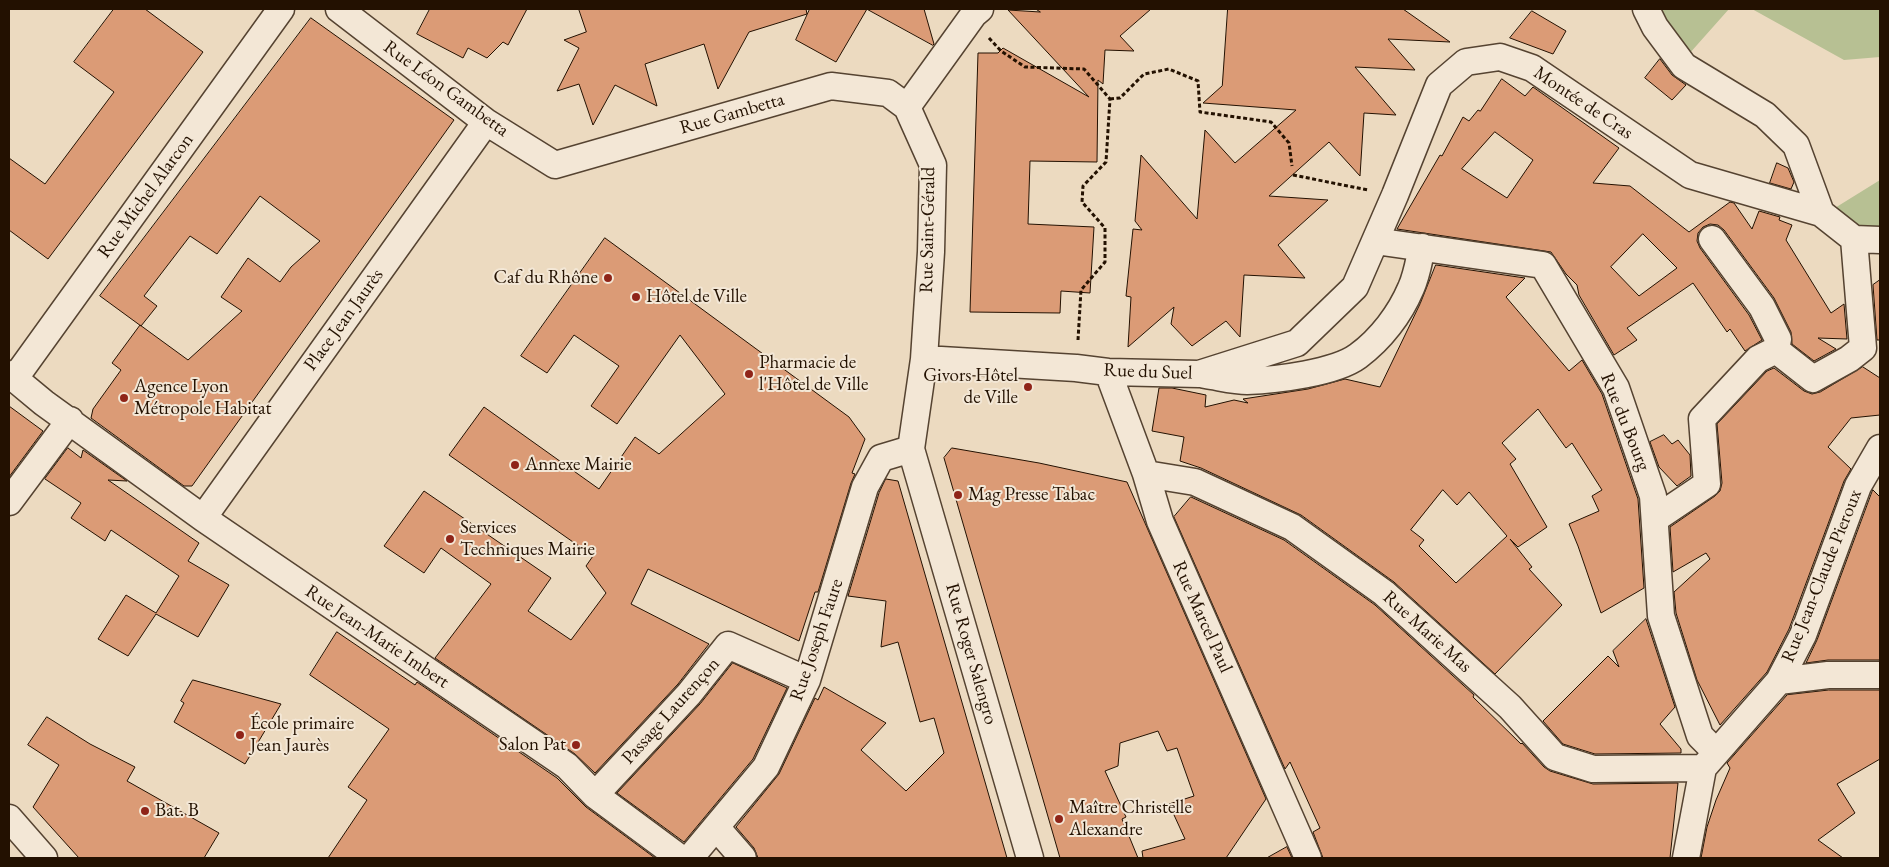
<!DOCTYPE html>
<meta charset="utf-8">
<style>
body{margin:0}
#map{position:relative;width:1889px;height:867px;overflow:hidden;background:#ecdac0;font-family:"EB Garamond",serif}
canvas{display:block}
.frame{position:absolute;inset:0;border:10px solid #231101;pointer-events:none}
</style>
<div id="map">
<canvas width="1889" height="867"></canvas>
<div class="frame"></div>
</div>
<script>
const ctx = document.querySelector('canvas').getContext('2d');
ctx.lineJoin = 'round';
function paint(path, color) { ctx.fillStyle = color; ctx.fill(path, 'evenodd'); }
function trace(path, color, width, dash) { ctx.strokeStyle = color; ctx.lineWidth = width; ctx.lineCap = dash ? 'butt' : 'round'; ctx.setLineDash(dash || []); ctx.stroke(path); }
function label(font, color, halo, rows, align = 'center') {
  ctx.font = font + ' "EB Garamond",serif'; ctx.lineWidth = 4; ctx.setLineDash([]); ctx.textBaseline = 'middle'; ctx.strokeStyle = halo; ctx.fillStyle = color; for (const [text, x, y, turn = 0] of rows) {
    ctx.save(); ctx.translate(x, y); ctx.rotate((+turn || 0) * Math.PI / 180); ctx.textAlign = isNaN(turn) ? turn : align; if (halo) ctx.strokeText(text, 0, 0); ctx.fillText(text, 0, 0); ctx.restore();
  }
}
paint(new Path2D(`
 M 1659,9 L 1729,9 L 1689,54 Z
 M 1752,9 L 1880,9 L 1880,57 L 1844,60 Z
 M 1880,180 L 1880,241 L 1830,211 Z`), '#b7c093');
const building = new Path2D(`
 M 114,9 L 145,9 L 203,52 L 48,259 L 9,230 L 9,158 L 45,184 L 114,92 L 74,62 Z
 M 430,9 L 527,9 L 508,45 L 503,42 L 487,58 L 468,48 L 463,58 L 417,34 Z
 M 579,9 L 806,9 L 807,14 L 749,32 L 718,89 L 704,44 L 645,64 L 657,106 L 615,85 L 593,125 L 579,84 L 557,91 L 579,48 L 564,40 L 586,32 Z
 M 810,9 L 867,9 L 836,62 L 796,40 Z
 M 867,9 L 924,9 L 934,44 L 933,45 Z
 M 1036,9 L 1151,9 L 1120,36 L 1134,51 L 1105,50 L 1103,84 L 1098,80 L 1097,162 L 1030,161 L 1028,224 L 1094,227 L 1090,293 L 1061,291 L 1060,313 L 970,312 L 978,53 L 998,53 L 1003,48 L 1089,97 L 1008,10 L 1040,12 Z
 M 1228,9 L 1403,9 L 1450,42 L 1388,39 L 1415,70 L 1355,67 L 1396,115 L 1364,113 L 1360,176 L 1329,142 L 1269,196 L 1328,200 L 1278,245 L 1305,278 L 1244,275 L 1240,337 L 1226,321 L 1192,346 L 1171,324 L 1174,307 L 1128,347 L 1131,297 L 1126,296 L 1133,229 L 1142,230 L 1135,221 L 1141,155 L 1197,219 L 1205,130 L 1235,163 L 1296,110 L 1203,103 L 1222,86 Z
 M 1532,11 L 1566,31 L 1553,54 L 1510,38 Z
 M 311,18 L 454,120 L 192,486 L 184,486 L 91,418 L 93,409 L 121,370 L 112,363 L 140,325 L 188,360 L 242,311 L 221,297 L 248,258 L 280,282 L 291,267 L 320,241 L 260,196 L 217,254 L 190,236 L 144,296 L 157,306 L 141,326 L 100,296 Z
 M 1660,59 L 1672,75 L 1686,85 L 1672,100 L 1645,78 Z
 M 1502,79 L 1525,96 L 1533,87 L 1619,148 L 1593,183 L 1630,186 L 1689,232 L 1730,202 L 1734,203 L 1752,229 L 1759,211 L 1780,217 L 1779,220 L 1792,225 L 1786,240 L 1831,313 L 1844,304 L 1847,339 L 1818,338 L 1836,349 L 1814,361 L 1792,344 L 1791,332 L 1774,298 L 1724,230 L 1718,225 L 1710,224 L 1703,227 L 1698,233 L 1697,241 L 1700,248 L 1749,315 L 1762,340 L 1745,351 L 1730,329 L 1727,332 L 1693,283 L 1627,328 L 1637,340 L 1614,355 L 1579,295 L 1577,285 L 1566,274 L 1551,252 L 1397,229 L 1440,155 L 1442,156 L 1463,117 L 1469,121 L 1478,110 L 1480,111 ZM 1495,132 L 1533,160 L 1507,198 L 1462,169 ZM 1643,234 L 1677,268 L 1639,296 L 1611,267 Z
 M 1777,163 L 1788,168 L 1794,182 L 1791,189 L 1770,183 Z
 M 605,238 L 849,417 L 865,439 L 852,473 L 855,474 L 851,483 L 818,592 L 815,592 L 799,641 L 648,569 L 631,604 L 709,644 L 678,684 L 595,773 L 575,754 L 435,658 L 491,584 L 441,548 L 424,573 L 384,546 L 424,491 L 551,578 L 528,611 L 571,640 L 606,593 L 586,566 L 593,556 L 449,455 L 484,407 L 599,489 L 635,437 L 659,454 L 725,394 L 680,335 L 617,424 L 591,406 L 619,366 L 574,335 L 547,373 L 521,356 Z
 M 1436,265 L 1525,278 L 1506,297 L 1569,371 L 1582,360 L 1602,394 L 1638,499 L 1644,588 L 1601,613 L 1578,546 L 1569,524 L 1599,511 L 1592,496 L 1602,490 L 1572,443 L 1566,448 L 1538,409 L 1502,443 L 1516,459 L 1510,464 L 1547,527 L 1518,547 L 1510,539 L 1532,567 L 1529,569 L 1562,605 L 1495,674 L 1394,582 L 1301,515 L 1201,468 L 1180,461 L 1184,437 L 1152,431 L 1159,388 L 1172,388 L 1206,395 L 1205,407 L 1234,400 L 1248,403 L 1243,399 L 1308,389 L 1345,379 L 1380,387 L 1420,304 ZM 1443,490 L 1457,505 L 1469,492 L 1507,536 L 1456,583 L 1419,546 L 1424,540 L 1411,530 Z
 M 1880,280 L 1880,340 L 1877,340 L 1873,285 Z
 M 1863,367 L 1880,378 L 1880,415 L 1851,418 L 1828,447 L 1851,469 L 1844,481 L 1789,629 L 1767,672 L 1720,725 L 1697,680 L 1676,613 L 1674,592 L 1710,559 L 1706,553 L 1673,572 L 1670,527 L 1715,496 L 1720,491 L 1722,483 L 1717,424 L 1767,371 L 1774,368 L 1804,391 L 1812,394 L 1820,392 Z
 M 9,406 L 43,431 L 9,477 Z
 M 1664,435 L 1672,444 L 1678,440 L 1690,455 L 1691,476 L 1677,486 L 1659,467 L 1650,442 Z
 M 68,448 L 81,458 L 83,450 L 127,481 L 108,480 L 199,543 L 188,561 L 229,585 L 198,637 L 156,614 L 128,656 L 98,639 L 126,595 L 156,613 L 179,576 L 111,530 L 105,541 L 71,518 L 81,503 L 45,479 Z
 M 952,448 L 1039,463 L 1127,482 L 1266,799 L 1226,858 L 1143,858 L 1142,851 L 1185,839 L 1169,804 L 1194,796 L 1177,748 L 1167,751 L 1158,731 L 1120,743 L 1118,766 L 1105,771 L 1126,817 L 1122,819 L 1138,858 L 1060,858 L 944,458 Z
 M 886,479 L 898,481 L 1007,858 L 758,858 L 754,848 L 736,827 L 779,774 L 815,698 L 818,700 L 824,687 L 886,723 L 861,750 L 906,791 L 944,753 L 934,718 L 920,722 L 898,642 L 881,647 L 886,601 L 848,596 L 879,493 Z
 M 1873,490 L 1880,497 L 1880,660 L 1828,660 L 1806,663 L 1817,640 Z
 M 1191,497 L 1284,540 L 1375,605 L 1474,695 L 1473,697 L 1521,744 L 1522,743 L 1544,767 L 1550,771 L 1593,784 L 1678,783 L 1670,858 L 1323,858 L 1313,832 L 1320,828 L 1290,762 L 1285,769 L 1174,517 Z
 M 1646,619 L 1675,707 L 1660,724 L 1681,749 L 1681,753 L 1595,754 L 1563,744 L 1543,721 L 1608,656 L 1619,667 L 1613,651 Z
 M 337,632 L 415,685 L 417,682 L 557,778 L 586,807 L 655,858 L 328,858 L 367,800 L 348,787 L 389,729 L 310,675 Z
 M 733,663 L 787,688 L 753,759 L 684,842 L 617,793 L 700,704 Z
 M 193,680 L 281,704 L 245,764 L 174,722 L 184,703 L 181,701 Z
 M 1829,690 L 1880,690 L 1880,759 L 1837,784 L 1855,813 L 1818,840 L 1843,858 L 1701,858 L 1707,827 L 1716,800 L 1730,768 L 1727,763 L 1787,695 Z
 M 47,717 L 90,744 L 135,767 L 127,781 L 219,833 L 204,858 L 79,858 L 33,807 L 59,765 L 28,745 Z
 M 1287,847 L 1292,858 L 1267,858 Z`);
paint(building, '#db9b76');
trace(building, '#231101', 1);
const minor = new Path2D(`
 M 339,9 L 486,122 L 555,165 L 831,86 L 888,93 L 907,107 L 933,165 L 931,252 L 924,359 L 911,449 L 1030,858
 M 1646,9 L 1655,27 L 1684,66 L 1765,115 L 1796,145 L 1821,213
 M 907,107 L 974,14 L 980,9
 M 1712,239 L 1762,307 L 1778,339 L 1776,350
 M 1854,239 L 1863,348
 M 1375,241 L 1543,265 L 1616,388 L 1653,496 L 1661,616 L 1700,736 L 1716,752
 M 924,359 L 1076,368 L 1108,372 L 1199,374 L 1297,343 L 1355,287 L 1395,195 L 1439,85 L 1466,62 L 1500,57 L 1532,68 L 1690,175 L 1821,213 L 1854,239 L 1880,240
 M 1108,372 L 1146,474 L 1160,521 L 1308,858
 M 9,374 L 44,403 L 203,518 L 567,766 L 595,795 L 680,858
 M 1205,375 C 1219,377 1234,381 1247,381 C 1276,380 1335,373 1358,356 C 1381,339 1400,314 1411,288 C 1417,275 1419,260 1422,247
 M 15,378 L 281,9
 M 1146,474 L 1195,482 L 1292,527 L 1384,593 L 1510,707 L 1555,757 L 1593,769 L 1703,768
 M 9,502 L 70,420
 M 203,518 L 486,122
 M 1655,519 L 1707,484 L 1702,419 L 1758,359 L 1776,350 L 1813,379 L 1849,359 L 1863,348
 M 1779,681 L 1828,675 L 1880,675
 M 595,795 L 689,694 L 728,645 L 807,680
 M 9,818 L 44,858
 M 716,827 L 743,858
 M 690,858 L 766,767 L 807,680 L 865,487 L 881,458 L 911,449
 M 1686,858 L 1703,768 L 1779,681 L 1803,635 L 1858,486 L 1880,448`);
trace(minor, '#554331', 29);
trace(new Path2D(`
 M 989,38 L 1001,51 L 1025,67 L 1084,69 L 1110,99 L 1106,162 L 1083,186 L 1082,202 L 1105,228 L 1105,262 L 1081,290 L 1078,340
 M 1110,99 L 1120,98 L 1144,74 L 1169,69 L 1198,81 L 1200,112 L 1271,122 L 1289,143 L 1292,166
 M 1293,175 L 1368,190`), '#231101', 3, [4, 2.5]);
trace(minor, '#f3e7d6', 26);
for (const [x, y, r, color] of [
 [608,278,5,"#8f2418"],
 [636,297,5,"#8f2418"],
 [749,374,5,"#8f2418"],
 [1028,387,5,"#8f2418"],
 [124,398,5,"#8f2418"],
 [515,465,5,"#8f2418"],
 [958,495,5,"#8f2418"],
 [450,539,5,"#8f2418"],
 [240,735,5,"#8f2418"],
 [576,745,5,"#8f2418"],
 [145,811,5,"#8f2418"],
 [1059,819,5,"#8f2418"]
]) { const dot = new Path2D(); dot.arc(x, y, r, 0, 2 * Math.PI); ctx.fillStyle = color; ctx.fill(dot); trace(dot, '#f3e7d6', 2); }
label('19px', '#231101', '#f3e7d6', [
 ["Rue Léon Gambetta",446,89,36],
 ["Montée de Cras",1583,103,34],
 ["Rue Gambetta",732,114,-16],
 ["Rue Michel Alarcon",146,196,-54],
 ["Rue Saint-Gérald",928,230,-89],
 ["Place Jean Jaurès",344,320,-54],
 ["Rue du Suel",1148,372,2],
 ["Rue du Bourg",1625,422,68],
 ["Rue Jean-Claude Pieroux",1822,576,-68],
 ["Rue Marcel Paul",1202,617,66],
 ["Rue Marie Mas",1427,632,42],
 ["Rue Jean-Marie Imbert",377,637,34],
 ["Rue Joseph Faure",817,640,-71],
 ["Rue Roger Salengro",971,654,74],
 ["Passage Laurençon",671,711,-48]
]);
label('19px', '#231101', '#f3e7d6', [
 ["Caf du Rhône",598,278,"right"],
 ["Hôtel de Ville",646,297],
 ["Pharmacie de",759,363],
 ["l'Hôtel de Ville",759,385],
 ["Givors Hôtel",1018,376,"right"],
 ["de Ville",1018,398,"right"],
 ["Agence Lyon",134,387],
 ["Métropole Habitat",134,409],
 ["Annexe Mairie",525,465],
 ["Mag Presse Tabac",968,495],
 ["Services",460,528],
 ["Techniques Mairie",460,550],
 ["École primaire",250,724],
 ["Jean Jaurès",250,746],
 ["Salon Pat",566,745,"right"],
 ["Maître Christelle",1069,808],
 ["Alexandre",1069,830],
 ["Bat. B",155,811]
], 'left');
</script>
